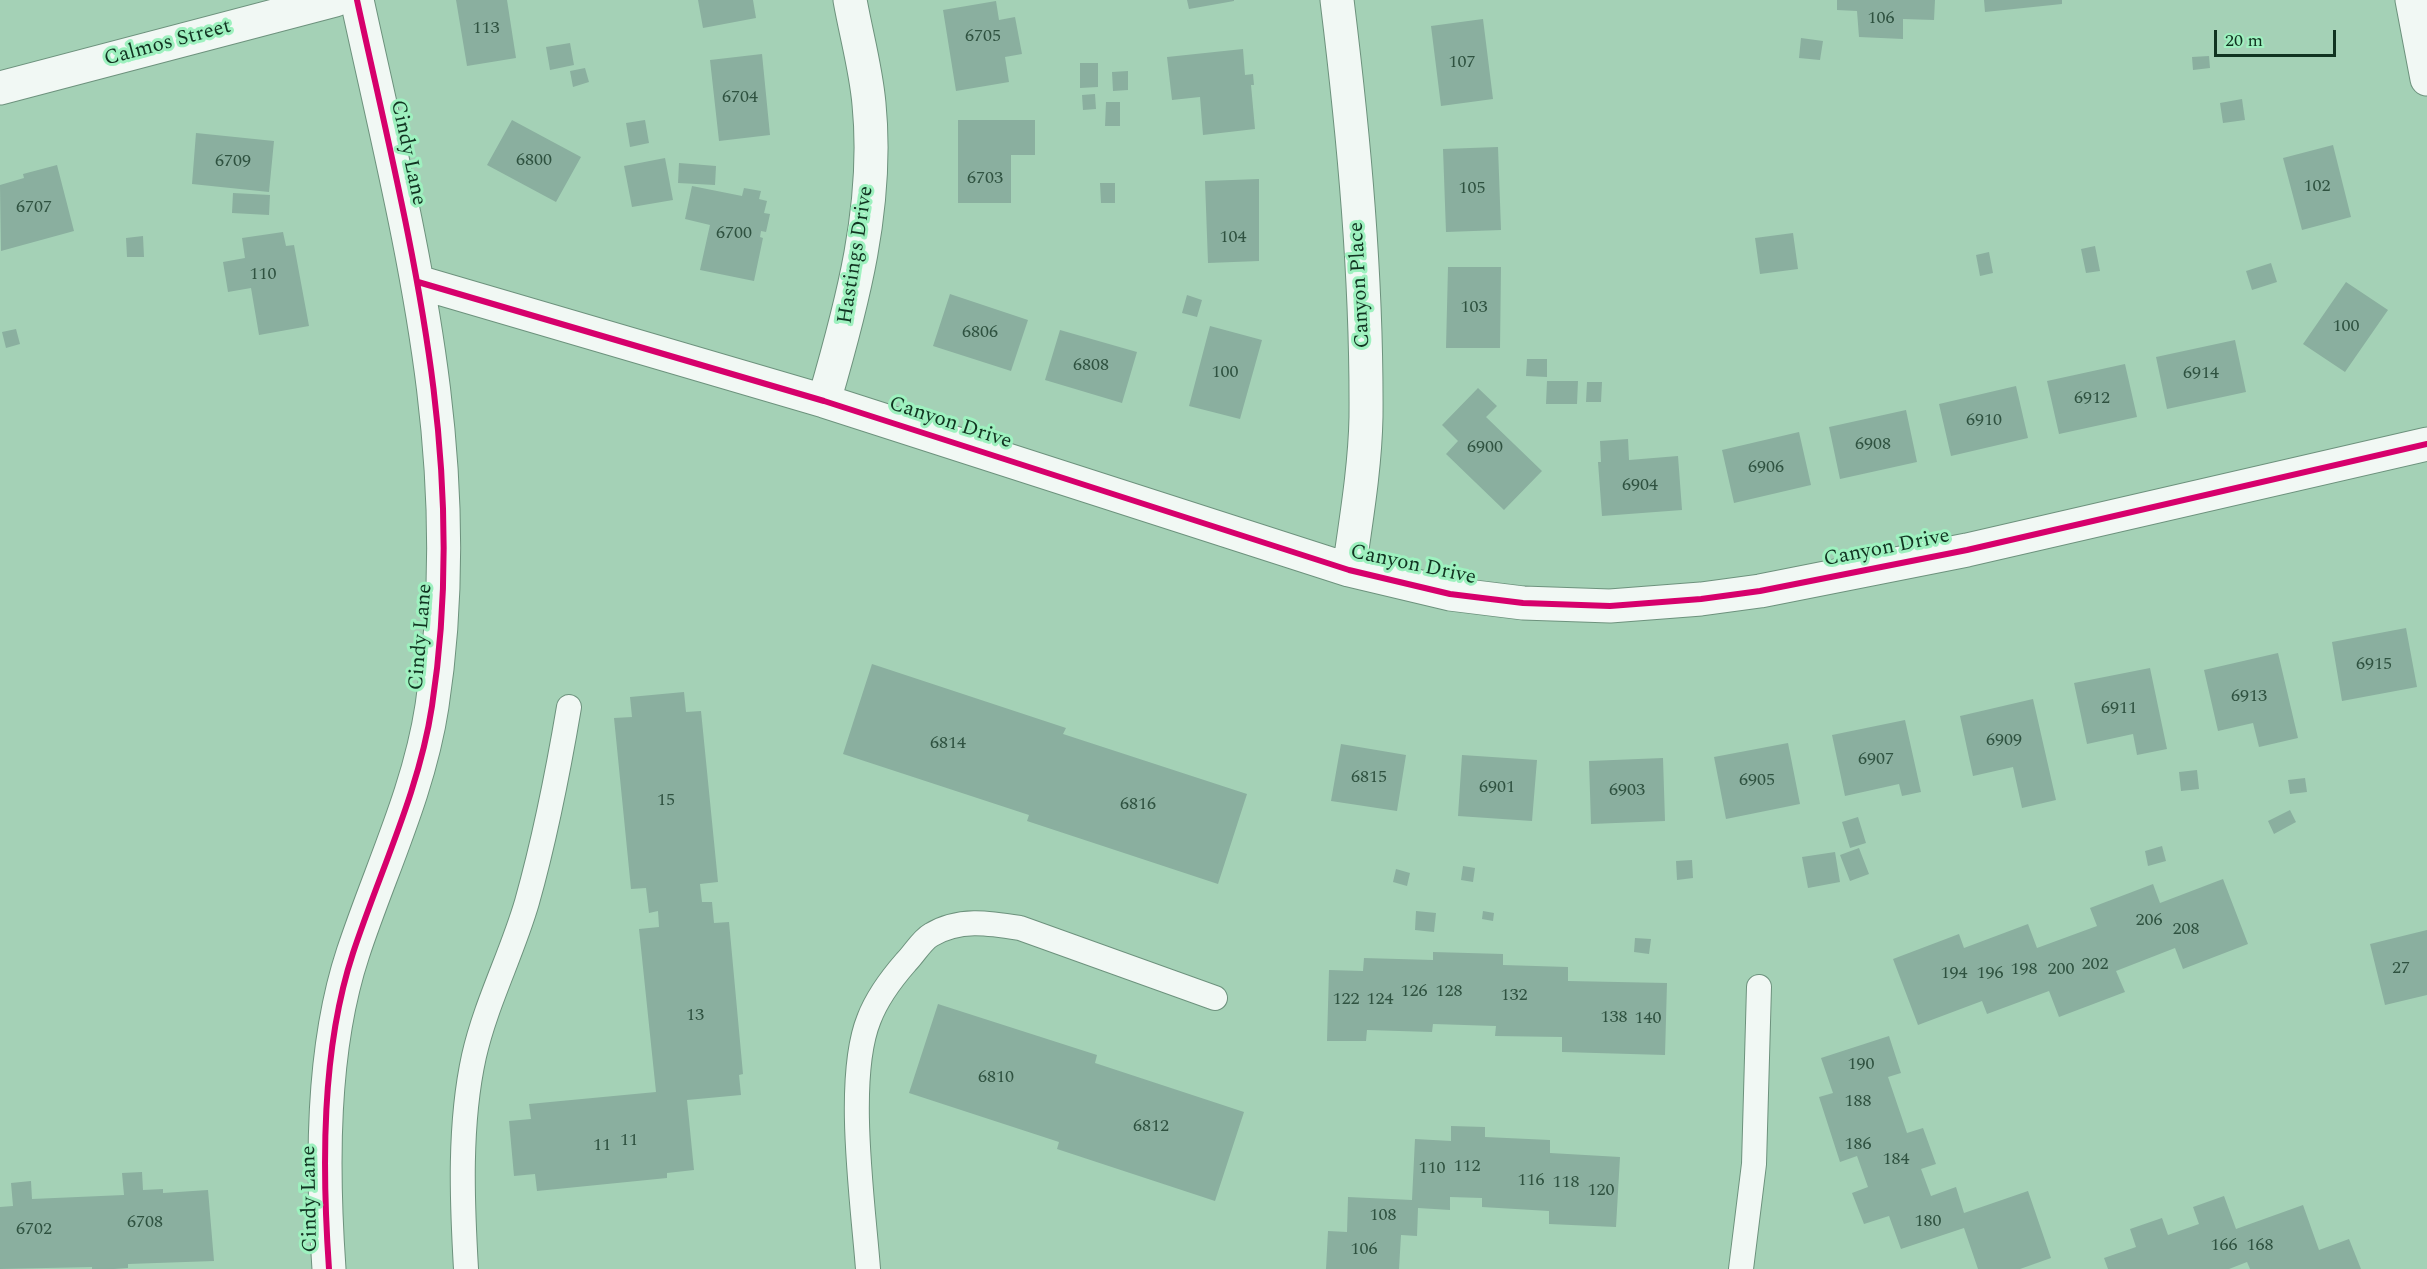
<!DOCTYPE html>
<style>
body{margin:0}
#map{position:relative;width:2427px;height:1269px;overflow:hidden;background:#a4d1b6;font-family:Spectral,serif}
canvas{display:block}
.scale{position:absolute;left:2214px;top:30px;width:122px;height:27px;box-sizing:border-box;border:3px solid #113321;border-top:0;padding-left:8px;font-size:18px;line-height:21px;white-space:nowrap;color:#113321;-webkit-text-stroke:4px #9ef1bf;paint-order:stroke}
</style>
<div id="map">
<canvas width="2427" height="1269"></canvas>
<div class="scale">20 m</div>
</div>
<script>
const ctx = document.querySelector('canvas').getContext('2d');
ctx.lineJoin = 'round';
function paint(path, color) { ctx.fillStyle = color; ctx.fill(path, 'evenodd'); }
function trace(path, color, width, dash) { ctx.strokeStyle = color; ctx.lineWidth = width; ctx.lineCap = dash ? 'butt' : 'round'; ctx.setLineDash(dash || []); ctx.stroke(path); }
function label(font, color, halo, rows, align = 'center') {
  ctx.font = font + ' Spectral,serif'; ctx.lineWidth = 6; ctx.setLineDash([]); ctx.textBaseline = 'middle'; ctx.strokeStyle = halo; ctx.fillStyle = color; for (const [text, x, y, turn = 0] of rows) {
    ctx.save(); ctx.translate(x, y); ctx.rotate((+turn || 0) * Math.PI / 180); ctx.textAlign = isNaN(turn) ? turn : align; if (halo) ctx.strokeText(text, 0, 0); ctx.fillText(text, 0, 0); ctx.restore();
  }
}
paint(new Path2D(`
 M 456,0 L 507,0 L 516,58 L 467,66 Z
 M 698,0 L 753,0 L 756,18 L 703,28 Z
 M 1187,0 L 1234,0 L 1234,1 L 1189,9 Z
 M 1837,0 L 1935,0 L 1934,20 L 1903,19 L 1903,39 L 1859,37 L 1857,11 L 1837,10 Z
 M 1984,0 L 2062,0 L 2062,4 L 1985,12 Z
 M 996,1 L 999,20 L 1015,17 L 1022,54 L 1005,57 L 1009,82 L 956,91 L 943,10 Z
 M 1483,19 L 1493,99 L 1441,106 L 1431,26 Z
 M 1801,38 L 1823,41 L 1820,60 L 1799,58 Z
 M 570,43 L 574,65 L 550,70 L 546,47 Z
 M 1243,49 L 1245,75 L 1253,74 L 1254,85 L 1251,85 L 1255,129 L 1203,135 L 1200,97 L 1172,100 L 1167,57 Z
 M 762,54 L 770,135 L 719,141 L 710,60 Z
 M 2209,56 L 2210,68 L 2193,70 L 2192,57 Z
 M 1080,63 L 1098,63 L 1098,87 L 1080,88 Z
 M 585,68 L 589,82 L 573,87 L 570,71 Z
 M 1128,71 L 1128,90 L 1113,91 L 1112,72 Z
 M 1095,94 L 1096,109 L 1083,110 L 1082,95 Z
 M 2242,99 L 2245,120 L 2223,123 L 2220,103 Z
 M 1106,102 L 1120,102 L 1120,126 L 1105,126 Z
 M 512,120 L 581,157 L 556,202 L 487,165 Z
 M 645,120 L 649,143 L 630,147 L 626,123 Z
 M 958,120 L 1035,120 L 1035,155 L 1011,155 L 1011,203 L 958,203 Z
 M 196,133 L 274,141 L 269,192 L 192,184 Z
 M 2333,145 L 2351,217 L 2302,230 L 2283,158 Z
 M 1498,147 L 1501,230 L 1446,232 L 1443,149 Z
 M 665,158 L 673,200 L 632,207 L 624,166 Z
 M 679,163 L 716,166 L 715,185 L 678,183 Z
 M 57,165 L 74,231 L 1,251 L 0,185 L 24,178 L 23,174 Z
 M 1259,179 L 1259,261 L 1208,263 L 1205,181 Z
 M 1100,183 L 1115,183 L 1115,203 L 1101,203 Z
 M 692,186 L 742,196 L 744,188 L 761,191 L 759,199 L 767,201 L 764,213 L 770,214 L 766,232 L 761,231 L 760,237 L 763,238 L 754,281 L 700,270 L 710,225 L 685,219 Z
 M 233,193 L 270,195 L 269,215 L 232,213 Z
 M 283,232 L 286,246 L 294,245 L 309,326 L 259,335 L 251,288 L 228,292 L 223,262 L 245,258 L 242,238 Z
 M 1793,233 L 1798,269 L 1760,274 L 1755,238 Z
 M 143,236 L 144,257 L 127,257 L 126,238 Z
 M 2095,246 L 2100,271 L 2086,273 L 2081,249 Z
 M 1989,252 L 1993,273 L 1980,276 L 1976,255 Z
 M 2271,263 L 2277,282 L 2252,290 L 2246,271 Z
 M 1448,267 L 1501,267 L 1500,348 L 1446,348 Z
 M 2346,282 L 2388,310 L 2345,372 L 2303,344 Z
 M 950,294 L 1028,320 L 1011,371 L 933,346 Z
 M 1187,295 L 1202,300 L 1197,317 L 1182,313 Z
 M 1210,326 L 1262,340 L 1240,419 L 1189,406 Z
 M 16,329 L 20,344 L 6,348 L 2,332 Z
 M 1060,330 L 1137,352 L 1122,403 L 1045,380 Z
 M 2235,340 L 2246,392 L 2167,409 L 2156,357 Z
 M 1527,359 L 1547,359 L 1547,377 L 1526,376 Z
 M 2125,364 L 2137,417 L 2059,434 L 2047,381 Z
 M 1547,381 L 1578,381 L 1577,404 L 1546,404 Z
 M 1587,382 L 1602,382 L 1601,402 L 1586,402 Z
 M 2016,386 L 2028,438 L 1951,456 L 1939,404 Z
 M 1478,388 L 1497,406 L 1486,417 L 1542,471 L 1504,510 L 1446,454 L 1458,441 L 1442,425 Z
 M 1906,410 L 1917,462 L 1840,479 L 1829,427 Z
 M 1799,432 L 1811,485 L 1734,503 L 1722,450 Z
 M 1628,439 L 1629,460 L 1678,456 L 1682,510 L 1602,516 L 1598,462 L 1601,462 L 1600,441 Z
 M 2406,628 L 2417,687 L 2342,701 L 2332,642 Z
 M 2278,653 L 2298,738 L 2259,747 L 2253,723 L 2218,731 L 2204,670 Z
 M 872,664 L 1066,728 L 1063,734 L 1247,794 L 1218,884 L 1027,821 L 1029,815 L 843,754 Z
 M 2150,668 L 2167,749 L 2137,755 L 2133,734 L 2087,744 L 2074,683 Z
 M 684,692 L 686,712 L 701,711 L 718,882 L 700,884 L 702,902 L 712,902 L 714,923 L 729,922 L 743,1074 L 739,1075 L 741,1095 L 687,1100 L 694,1170 L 667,1173 L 667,1178 L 537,1191 L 535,1174 L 514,1176 L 509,1121 L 531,1119 L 529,1104 L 656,1092 L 639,929 L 659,927 L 658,911 L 649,913 L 646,888 L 631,889 L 614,718 L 632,717 L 630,697 Z
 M 2033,699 L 2056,800 L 2022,808 L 2013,767 L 1973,776 L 1960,716 Z
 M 1905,720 L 1921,792 L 1902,796 L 1899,784 L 1845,796 L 1832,735 Z
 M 1788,743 L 1800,804 L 1726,819 L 1714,757 Z
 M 1341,744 L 1406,755 L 1397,811 L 1331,801 Z
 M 1462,755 L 1537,760 L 1532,821 L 1458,816 Z
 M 1663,758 L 1665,821 L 1591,824 L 1589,761 Z
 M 2197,770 L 2199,789 L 2181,791 L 2179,772 Z
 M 2305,778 L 2307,792 L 2290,794 L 2288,780 Z
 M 2290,810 L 2296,822 L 2274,834 L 2268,821 Z
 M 1858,817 L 1866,843 L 1850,848 L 1842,822 Z
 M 2162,846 L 2166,861 L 2148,866 L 2145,851 Z
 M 1859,848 L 1869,874 L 1850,881 L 1840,855 Z
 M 1835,852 L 1840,882 L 1808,888 L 1802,857 Z
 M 1692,860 L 1693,878 L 1677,880 L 1676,861 Z
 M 1463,866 L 1475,868 L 1473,882 L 1461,880 Z
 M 1396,869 L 1410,873 L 1407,886 L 1393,882 Z
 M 2223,879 L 2248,944 L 2183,969 L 2175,948 L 2116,971 L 2125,992 L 2059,1017 L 2049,991 L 1987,1014 L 1982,1001 L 1918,1025 L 1893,959 L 1959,934 L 1964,948 L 2028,924 L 2037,948 L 2097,926 L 2090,908 L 2153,884 L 2160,903 Z
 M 1416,911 L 1436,913 L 1434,932 L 1415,930 Z
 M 1483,911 L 1494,913 L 1493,921 L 1482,919 Z
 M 2427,930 L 2427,995 L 2385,1005 L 2370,944 Z
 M 1635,938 L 1651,939 L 1649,954 L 1634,952 Z
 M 1433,952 L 1503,954 L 1503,965 L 1568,967 L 1568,981 L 1667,983 L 1665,1055 L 1562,1052 L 1562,1037 L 1495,1036 L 1496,1026 L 1433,1024 L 1432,1032 L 1367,1030 L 1366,1041 L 1327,1041 L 1329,970 L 1363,971 L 1364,958 L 1433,960 Z
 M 938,1004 L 1097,1055 L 1095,1063 L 1244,1112 L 1215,1201 L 1057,1149 L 1059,1142 L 909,1093 Z
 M 1889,1036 L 1901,1073 L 1888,1077 L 1907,1133 L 1923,1128 L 1936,1164 L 1921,1169 L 1931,1196 L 1956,1187 L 1964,1213 L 2028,1191 L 2051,1258 L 2020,1269 L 1978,1269 L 1964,1228 L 1901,1249 L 1889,1216 L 1864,1224 L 1852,1193 L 1868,1187 L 1857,1156 L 1840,1162 L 1819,1097 L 1833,1093 L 1821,1058 Z
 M 1451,1126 L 1485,1127 L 1485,1137 L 1550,1140 L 1550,1153 L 1620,1157 L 1616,1227 L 1549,1224 L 1549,1211 L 1482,1207 L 1482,1198 L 1450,1197 L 1450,1210 L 1418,1208 L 1417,1236 L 1401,1235 L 1399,1269 L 1326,1269 L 1328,1231 L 1347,1232 L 1348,1197 L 1412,1200 L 1415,1139 L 1451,1141 Z
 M 142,1172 L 143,1190 L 163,1189 L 163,1193 L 208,1190 L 214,1261 L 128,1264 L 128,1268 L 114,1269 L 92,1269 L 92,1267 L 0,1269 L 0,1207 L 13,1206 L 11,1183 L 31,1181 L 32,1199 L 124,1195 L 122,1173 Z
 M 2224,1196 L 2236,1229 L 2303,1205 L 2319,1250 L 2349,1239 L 2361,1269 L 2250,1269 L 2247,1262 L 2229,1269 L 2108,1269 L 2104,1258 L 2136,1247 L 2130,1229 L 2162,1218 L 2168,1235 L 2199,1224 L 2193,1207 Z`), '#8aaf9f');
const lane = new Path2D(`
 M 466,1269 C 462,1200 459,1124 474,1056 C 486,1003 512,954 527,902 C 545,838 558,772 569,707
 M 868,1269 C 863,1203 845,1078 869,1019 C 877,998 892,978 906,962 C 914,954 922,940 931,935 C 959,918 989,923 1020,928 L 1215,998
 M 1741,1269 L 1754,1164 L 1759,987`);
const street = new Path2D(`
 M 1337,0 C 1354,138 1367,278 1366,417 C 1365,468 1356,520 1349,570
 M 0,88 L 335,0
 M 418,282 L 824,401 L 1349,570 L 1450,594 L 1523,603 L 1610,606 L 1701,599 L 1760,591 L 1967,550 L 2427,444
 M 824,401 C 852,305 879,205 869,104 C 866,69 856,34 850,0
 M 329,1269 C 322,1168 321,1050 353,953 C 380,871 419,792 432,706 C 470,459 409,239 357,0`);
const secondary = new Path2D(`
 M 2412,0 L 2427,79`);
trace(lane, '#6d927d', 26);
trace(street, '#6d927d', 35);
trace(secondary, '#6d927d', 35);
trace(lane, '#f1f8f4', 24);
trace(street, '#f1f8f4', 33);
trace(secondary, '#f1f8f4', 33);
trace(new Path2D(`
 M 418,282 L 824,401 L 1349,570 L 1450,594 L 1523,603 L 1610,606 L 1701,599 L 1760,591 L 1967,550 L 2427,444
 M 329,1269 C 322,1168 321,1050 353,953 C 380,871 419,792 432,706 C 470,459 409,239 357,0`), '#d6006c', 6);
label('18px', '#2f5240', null, [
 ["106",1881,19],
 ["113",486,29],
 ["6705",983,37],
 ["107",1462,63],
 ["6704",740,98],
 ["6800",534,161],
 ["6709",233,162],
 ["6703",985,179],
 ["102",2317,187],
 ["105",1472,189],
 ["6707",34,208],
 ["6700",734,234],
 ["104",1233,238],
 ["110",263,275],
 ["103",1474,308],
 ["100",2346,327],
 ["6806",980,333],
 ["6808",1091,366],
 ["100",1225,373],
 ["6914",2201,374],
 ["6912",2092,399],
 ["6910",1984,421],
 ["6908",1873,445],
 ["6900",1485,448],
 ["6906",1766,468],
 ["6904",1640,486],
 ["6915",2374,665],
 ["6913",2249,697],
 ["6911",2119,709],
 ["6909",2004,741],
 ["6814",948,744],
 ["6907",1876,760],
 ["6815",1369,778],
 ["6905",1757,781],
 ["6901",1497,788],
 ["6903",1627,791],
 ["15",666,801],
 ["6816",1138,805],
 ["206",2149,921],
 ["208",2186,930],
 ["202",2095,965],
 ["27",2401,969],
 ["198",2024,970],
 ["200",2061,970],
 ["194",1954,974],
 ["196",1990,974],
 ["126",1414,992],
 ["128",1449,992],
 ["132",1514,996],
 ["122",1346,1000],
 ["124",1380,1000],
 ["13",695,1016],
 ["138",1614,1018],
 ["140",1648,1019],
 ["190",1861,1065],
 ["6810",996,1078],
 ["188",1858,1102],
 ["6812",1151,1127],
 ["11",629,1141],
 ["186",1858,1145],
 ["11",602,1146],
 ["184",1896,1160],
 ["112",1467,1167],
 ["110",1432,1169],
 ["116",1531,1181],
 ["118",1566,1183],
 ["120",1601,1191],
 ["108",1383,1216],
 ["180",1928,1222],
 ["6708",145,1223],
 ["6702",34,1230],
 ["166",2224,1246],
 ["168",2260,1246],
 ["106",1364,1250]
]);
label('21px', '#113321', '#9ef1bf', [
 ["Calmos Street",168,44,-15],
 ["Cindy Lane",407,153,78],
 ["Hastings Drive",857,255,-81],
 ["Canyon Place",1361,285,-93],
 ["Canyon Drive",950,424,18],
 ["Canyon Drive",1887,549,-11],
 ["Canyon Drive",1413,566,12],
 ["Cindy Lane",422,637,-85],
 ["Cindy Lane",311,1199,-91]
]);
</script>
